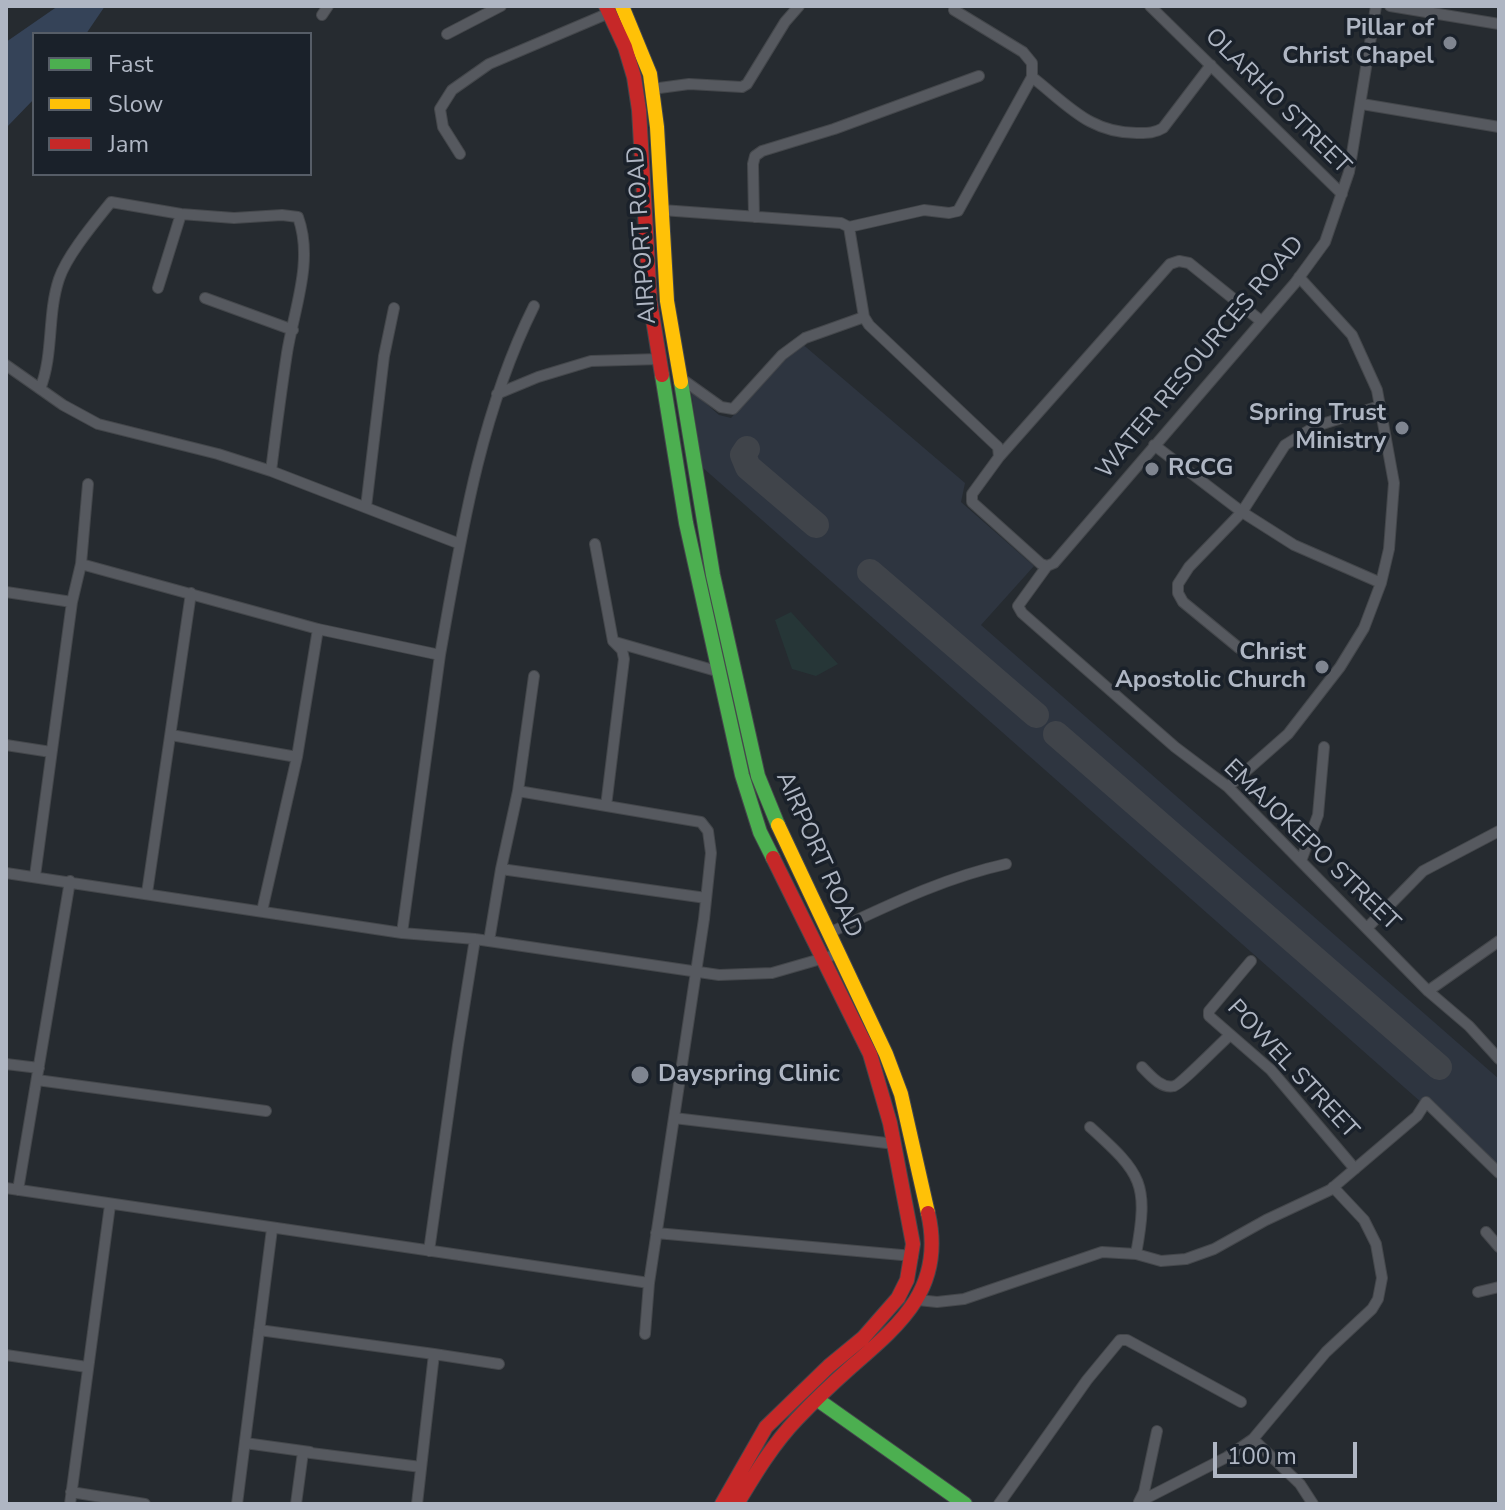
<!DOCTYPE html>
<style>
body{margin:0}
#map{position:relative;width:1505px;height:1510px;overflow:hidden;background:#262b30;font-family:"Nunito Sans",sans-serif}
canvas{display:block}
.frame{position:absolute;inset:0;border:8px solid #afb6c3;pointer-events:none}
.legend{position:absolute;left:32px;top:32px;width:280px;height:144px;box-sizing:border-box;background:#1a212a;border:2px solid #565d67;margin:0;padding:10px 14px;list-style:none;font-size:24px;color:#afb6c3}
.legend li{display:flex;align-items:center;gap:16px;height:40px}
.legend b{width:40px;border:2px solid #565d67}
.scale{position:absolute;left:1213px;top:1442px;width:144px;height:36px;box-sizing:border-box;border:4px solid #afb6c3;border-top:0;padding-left:10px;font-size:24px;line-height:28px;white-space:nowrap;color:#afb6c3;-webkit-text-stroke:6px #1a212a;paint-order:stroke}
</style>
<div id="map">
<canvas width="1505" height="1510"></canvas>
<div class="frame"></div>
<ul class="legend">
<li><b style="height:10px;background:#4caf50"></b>Fast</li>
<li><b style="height:10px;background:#ffc107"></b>Slow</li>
<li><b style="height:10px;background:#c62828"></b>Jam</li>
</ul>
<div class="scale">100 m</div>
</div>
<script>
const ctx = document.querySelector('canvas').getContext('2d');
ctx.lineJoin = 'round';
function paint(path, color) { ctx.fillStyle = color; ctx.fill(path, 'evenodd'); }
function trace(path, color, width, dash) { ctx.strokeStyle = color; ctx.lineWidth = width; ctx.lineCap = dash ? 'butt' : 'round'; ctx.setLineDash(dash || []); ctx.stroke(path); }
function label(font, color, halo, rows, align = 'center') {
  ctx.font = font + ' "Nunito Sans",sans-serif'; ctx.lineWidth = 7; ctx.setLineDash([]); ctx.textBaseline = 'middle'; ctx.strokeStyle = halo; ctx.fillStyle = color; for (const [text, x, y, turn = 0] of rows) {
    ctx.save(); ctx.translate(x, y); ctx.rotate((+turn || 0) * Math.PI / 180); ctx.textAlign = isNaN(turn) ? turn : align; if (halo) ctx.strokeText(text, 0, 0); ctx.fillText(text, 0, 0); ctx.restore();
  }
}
paint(new Path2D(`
 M 800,342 L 965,483 L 961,502 L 1034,566 L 981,625 L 1499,1079 L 1499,1171 L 702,467 L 691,390 L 719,415 L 731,418 Z`), '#2e3540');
paint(new Path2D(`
 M 791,612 L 838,664 L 816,676 L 792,669 L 775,620 Z`), '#263637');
paint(new Path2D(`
 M 58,6 L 105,6 L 86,34 L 34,34 L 34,99 L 6,128 L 6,42 Z`), '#354358');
trace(new Path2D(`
 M 747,449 L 743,455 L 748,467 L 816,525
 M 870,572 L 1036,715
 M 1056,734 L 1439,1067`), '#40444a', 26);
const street = new Path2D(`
 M 1150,6 L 1342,194
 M 1390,6 L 1499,24
 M 322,15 L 328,6
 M 447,34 L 501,6
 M 1032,77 C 1068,105 1090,134 1139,133 C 1148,133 1155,133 1163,128 L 1211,65
 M 652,89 L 689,84 L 742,87 L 747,84 L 785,22 L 799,6
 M 1362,104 L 1499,127
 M 460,154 L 443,127 L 440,109 L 452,90 L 489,64 L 609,13
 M 662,210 L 841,223 L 849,227 L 924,210 L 949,213 L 958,211 L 1032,77 L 1032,63 L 1023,52 L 954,10
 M 754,217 L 753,164 L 755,156 L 762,151 L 834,129 L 979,76
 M 849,227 L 864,317 L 869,325 L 998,447 L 999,457
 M 158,288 L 181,214
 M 205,298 L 293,330
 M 1261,321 L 1189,263 L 1179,261 L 1170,264 L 999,457 L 972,494 L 972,502 L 1041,564 L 1047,566 L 1054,563 L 1295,283 L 1325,242 L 1349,172 L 1376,6
 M 6,365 L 63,405 L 98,424 L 218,454 L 271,471 L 460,544
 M 679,377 L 721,407 L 733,409 L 782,355 L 805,338 L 864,317
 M 40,389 C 54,354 47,315 59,279 C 67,255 95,222 111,202 L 181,214 L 234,218 L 282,215 L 298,217 C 314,261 294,309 287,353 C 281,392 276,431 271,471
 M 497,394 L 538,377 L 591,361 L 660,359
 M 1154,445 L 1242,512 L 1294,545 L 1381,583
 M 366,507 L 384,356 L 394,308
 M 595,544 L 613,641 L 622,650 L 624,659 L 606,806
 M 81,564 L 318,629 L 440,655 C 461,536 480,414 534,306
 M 1047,566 L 1018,606 L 1022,613 L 1175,747 L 1228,787 L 1428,991 L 1469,1026 L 1499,1059
 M 6,592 L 72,602
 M 615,642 L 720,672
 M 1239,648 L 1183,602 L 1178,593 L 1178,584 L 1189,567 L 1242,512 L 1285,445 L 1316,426 L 1380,406
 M 171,735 L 297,757
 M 6,745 L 51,752
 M 1228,787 L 1288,734 L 1340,667 L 1364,628 L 1381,583 L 1389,549 L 1394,483 L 1377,390 L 1352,335 L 1299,277
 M 518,791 L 534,676
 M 1301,861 L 1318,815 L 1324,747
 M 501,869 L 706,898
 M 6,873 L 402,933 L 475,939 L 719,975 L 772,973 L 838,954
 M 35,876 L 72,602 L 81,564 L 88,484
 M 147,893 L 191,593
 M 262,911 L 297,757 L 318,629
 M 1368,927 L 1423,871 L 1499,831
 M 402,933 L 440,655
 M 829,933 C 887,906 943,878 1006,864
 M 489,941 L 501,869 L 518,791 L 701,822 L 708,831 L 711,853 L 704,919 L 649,1283 L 645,1334
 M 1251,961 L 1209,1011 L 1209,1016 L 1271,1070 L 1355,1169
 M 1428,991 L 1499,941
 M 6,1064 L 39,1068
 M 1142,1067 C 1150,1075 1161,1089 1174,1086 C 1180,1085 1221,1043 1230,1035
 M 37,1080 L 266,1111
 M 674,1118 L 895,1144
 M 1090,1127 C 1142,1174 1149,1183 1136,1254
 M 6,1188 L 649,1283
 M 18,1190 L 70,881
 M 1486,1232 L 1499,1247
 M 656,1233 L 913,1256
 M 429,1251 L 458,1045 L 475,939
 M 1478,1292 L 1499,1287
 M 918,1300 L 937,1302 L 964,1299 L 1102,1252 L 1136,1254 L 1161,1261 L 1186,1259 L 1214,1249 L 1266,1220 L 1330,1190 L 1417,1116 L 1426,1102 L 1499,1173
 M 259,1330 L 434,1354 L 417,1504
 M 434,1354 L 499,1364
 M 6,1355 L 87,1367
 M 1253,1439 L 1300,1484 L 1313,1504
 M 245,1443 L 310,1452
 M 71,1492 L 145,1504
 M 1139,1502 L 1227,1457 L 1253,1439 L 1326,1352 L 1372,1309 L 1378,1299 L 1382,1278 L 1376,1244 L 1364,1220 L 1333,1187
 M 1139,1502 L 1144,1492 L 1157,1431
 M 70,1504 L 110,1205
 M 237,1504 L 272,1229
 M 296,1504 L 303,1452 L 421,1467
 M 999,1504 L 1087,1380 L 1120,1340 L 1127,1340 L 1241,1402`);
const fast = new Path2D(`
 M 662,375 L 686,523 L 742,775 L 760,832 L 773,858
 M 681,382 L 713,575 L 758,776 L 778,825
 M 818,1400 L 965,1504`);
const slow = new Path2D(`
 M 622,6 L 650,74 L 657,127 L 667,301 L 681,382
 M 778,825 L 886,1054 L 901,1094 L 928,1213`);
const jam = new Path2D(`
 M 606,6 L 625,47 L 634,77 L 639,110 L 650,301 L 662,375
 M 722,1504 L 766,1427 L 829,1366 L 863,1338 L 898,1298 L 907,1280 L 913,1244 L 890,1123 L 870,1054 L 773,858
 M 737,1504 C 755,1474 773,1444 797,1419 C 814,1401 833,1383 851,1367 C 902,1323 945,1287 928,1213`);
trace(street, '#44474b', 12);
trace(fast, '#44474b', 16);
trace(slow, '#44474b', 16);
trace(jam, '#44474b', 16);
trace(street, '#56595f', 10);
trace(fast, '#4caf50', 14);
trace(slow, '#ffc107', 14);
trace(jam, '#c62828', 14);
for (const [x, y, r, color] of [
 [1450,43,8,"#7f8590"],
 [1402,428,8,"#7f8590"],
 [1152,469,8,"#7f8590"],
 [1322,667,8,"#7f8590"],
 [640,1075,10,"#7f8590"]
]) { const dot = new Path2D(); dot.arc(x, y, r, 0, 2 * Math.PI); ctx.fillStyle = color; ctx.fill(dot); trace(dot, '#1a212a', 3); }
label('bold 24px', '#afb6c3', '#1a212a', [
 ["Pillar of",1434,29],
 ["Christ Chapel",1434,57],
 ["Spring Trust",1386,414],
 ["Ministry",1386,442],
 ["RCCG",1168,469,"left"],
 ["Christ",1306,653],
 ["Apostolic Church",1306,681],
 ["Dayspring Clinic",658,1075,"left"]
], 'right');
label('24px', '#afb6c3', '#1a212a', [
 ["OLARHO STREET",1277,102,45],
 ["AIRPORT ROAD",643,235,-94],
 ["WATER RESOURCES ROAD",1201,358,-50],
 ["EMAJOKEPO STREET",1311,846,44],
 ["AIRPORT ROAD",818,855,66],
 ["POWEL STREET",1292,1070,47]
]);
</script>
